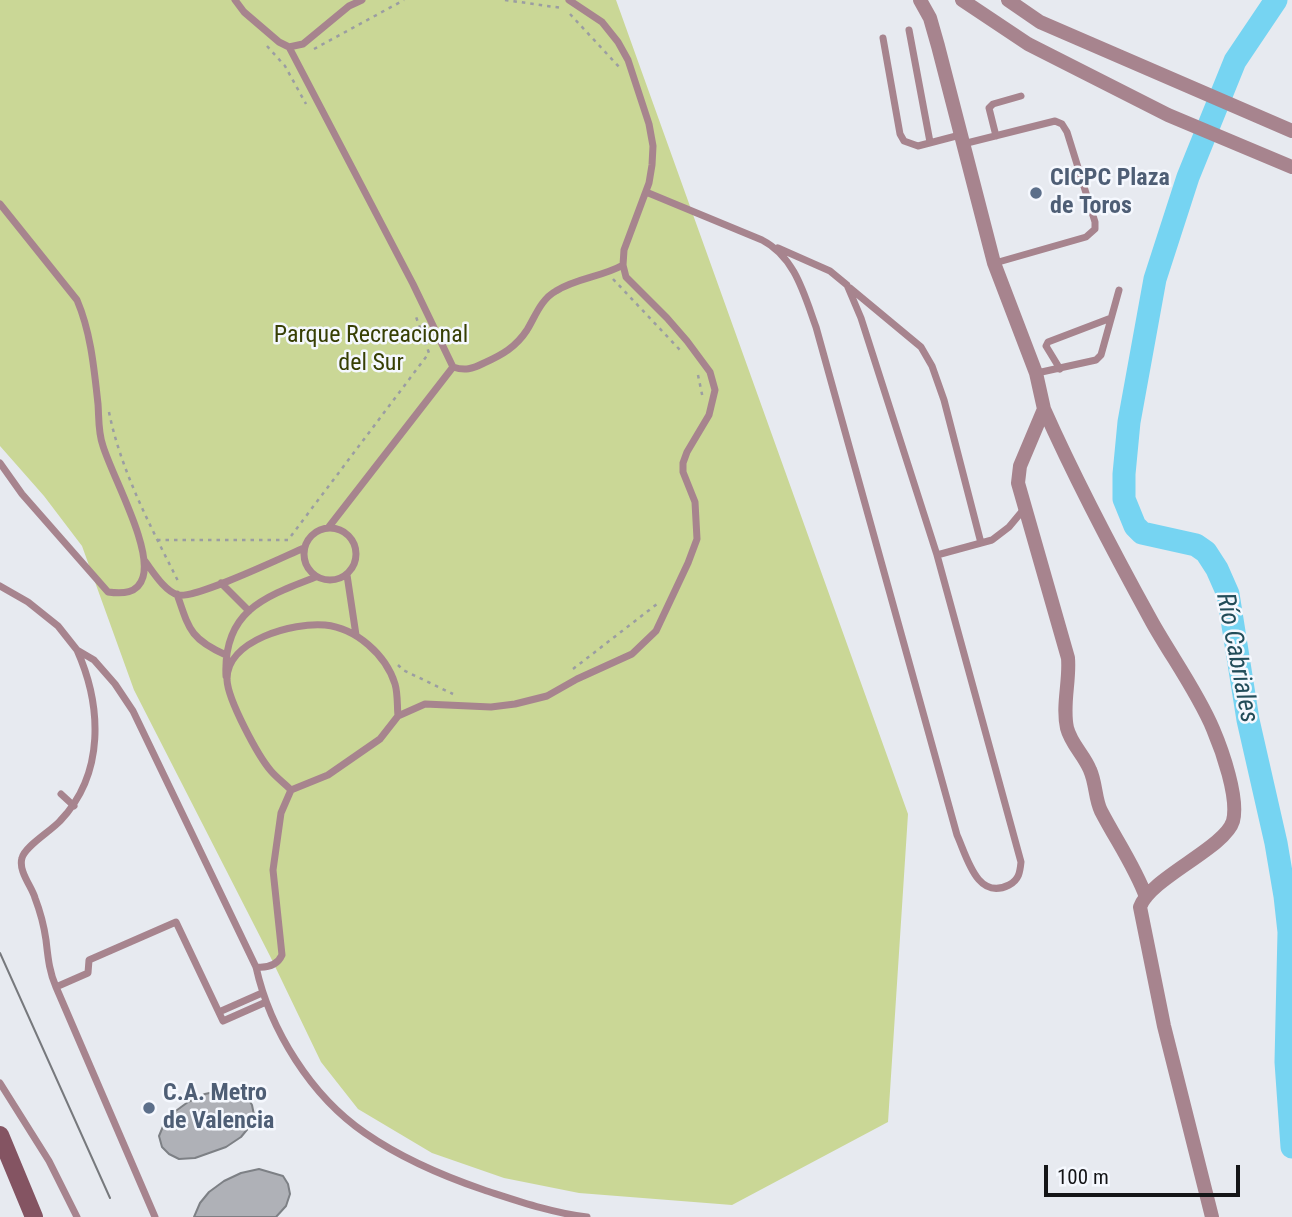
<!DOCTYPE html>
<meta charset="utf-8">
<style>
body{margin:0}
#map{position:relative;width:1292px;height:1217px;overflow:hidden;background:#e7eaf0;font-family:"Roboto Condensed",sans-serif}
canvas{display:block}
.scale{position:absolute;left:1044px;top:1165px;width:196px;height:32px;box-sizing:border-box;border:4px solid #141517;border-top:0;padding-left:9px;font-size:21px;line-height:24px;white-space:nowrap;color:#141517;-webkit-text-stroke:5px #f5f8fe;paint-order:stroke}
</style>
<div id="map">
<canvas width="1292" height="1217"></canvas>
<div class="scale">100 m</div>
</div>
<script>
const ctx = document.querySelector('canvas').getContext('2d');
ctx.lineJoin = 'round';
function paint(path, color) { ctx.fillStyle = color; ctx.fill(path, 'evenodd'); }
function trace(path, color, width, dash) { ctx.strokeStyle = color; ctx.lineWidth = width; ctx.lineCap = dash ? 'butt' : 'round'; ctx.setLineDash(dash || []); ctx.stroke(path); }
function label(font, color, halo, rows, align = 'center') {
  ctx.font = font + ' "Roboto Condensed",sans-serif'; ctx.lineWidth = 5; ctx.setLineDash([]); ctx.textBaseline = 'middle'; ctx.strokeStyle = halo; ctx.fillStyle = color; for (const [text, x, y, turn = 0] of rows) {
    ctx.save(); ctx.translate(x, y); ctx.rotate((+turn || 0) * Math.PI / 180); ctx.textAlign = isNaN(turn) ? turn : align; if (halo) ctx.strokeText(text, 0, 0); ctx.fillText(text, 0, 0); ctx.restore();
  }
}
paint(new Path2D(`
 M 0,0 L 616,0 L 908,814 L 888,1122 L 732,1205 L 579,1193 L 504,1178 L 432,1153 L 358,1109 L 321,1062 L 270,956 L 134,690 L 82,546 L 44,496 L 0,446 Z`), '#cad796');
trace(new Path2D(`
 M 1276,0 L 1235,61 L 1188,177 L 1155,279 L 1129,422 L 1124,474 L 1124,499 L 1135,526 L 1142,533 L 1196,545 L 1206,552 L 1217,569 L 1228,594 L 1248,720 L 1276,843 L 1285,896 L 1289,932 L 1286,1062 L 1292,1147`), '#76d4f2', 23);
const building = new Path2D(`
 M 223,1090 L 235,1092 L 247,1097 L 252,1105 L 254,1115 L 250,1126 L 241,1137 L 226,1147 L 195,1158 L 179,1159 L 169,1154 L 162,1147 L 159,1136 L 164,1124 L 173,1113 L 188,1102 L 205,1094 Z
 M 259,1169 L 283,1176 L 288,1184 L 290,1194 L 286,1206 L 276,1217 L 194,1217 L 200,1203 L 209,1192 L 224,1181 L 241,1173 Z`);
paint(building, '#afb1b7');
trace(building, '#7d8085', 2);
trace(new Path2D(`
 M 505,0 L 562,8
 M 570,14 L 620,68
 M 267,46 L 285,66 L 306,104
 M 314,49 L 404,0
 M 613,279 L 680,350
 M 698,375 L 703,399
 M 109,412 C 121,472 152,529 179,583
 M 157,540 L 288,540 L 429,353 L 415,314
 M 398,665 L 403,670 L 453,694
 M 573,669 L 657,604`), '#9b9da2', 2.5, [3.5, 5]);
trace(new Path2D(`
 M 235,0 L 244,12 L 279,42 L 289,47 L 303,44 L 349,6 L 362,0
 M 909,30 L 930,142
 M 883,38 L 900,134 L 904,141 L 918,146 L 960,135
 M 289,47 L 413,284 L 453,367 C 465,371 472,369 484,363 C 502,355 516,347 527,330 C 535,317 541,299 556,291 C 576,278 602,277 623,265
 M 996,136 L 989,108 L 993,104 L 1021,96
 M 963,144 L 1055,121 L 1062,124 L 1067,132 L 1095,222 L 1095,229 L 1086,237 L 995,263
 M 646,192 L 762,240 C 795,257 804,294 816,327 L 957,835 C 967,857 977,901 1009,885 C 1019,880 1020,872 1021,862 L 937,555 L 992,540 L 1009,527 L 1024,509
 M 0,204 L 77,300 C 91,333 94,368 98,404 C 99,417 98,433 103,446 C 113,478 152,547 143,577 C 138,594 122,594 108,592 L 22,494 L 0,463
 M 778,248 L 830,271 L 847,285 L 861,318 L 937,555
 M 850,288 L 921,347 L 932,366 L 944,400 L 981,543
 M 1060,369 L 1046,346 L 1048,342 L 1111,318
 M 1037,373 L 1096,360 L 1101,355 L 1119,290
 M 328,528 L 453,367
 M304 554a26 26 0 1 1 52 0a26 26 0 1 1-52 0Z
 M 144,560 C 152,570 164,591 178,595 C 196,599 283,557 304,548
 M 347,575 L 356,635
 M 221,583 L 249,611
 M 0,586 L 28,602 L 58,626 L 77,650 L 94,660 L 115,684 L 133,711 L 256,967 C 270,1030 311,1096 365,1133 C 401,1158 443,1176 484,1190 C 518,1201 552,1213 587,1217
 M 177,594 C 189,629 190,639 226,655
 M 77,650 C 102,706 105,774 60,821 C 51,831 25,846 22,858 C 18,871 32,887 35,898 C 40,911 44,926 46,940 C 48,957 49,971 56,987 L 88,973 L 89,960 L 176,922 L 223,1021 L 266,1002
 M 226,676 C 223,611 264,597 316,577
 M 291,790 C 284,783 277,778 271,771 C 258,756 228,700 227,680 C 226,640 294,622 325,625 C 356,628 386,655 395,684 C 398,694 397,706 398,716
 M 61,794 L 74,806
 M 256,967 C 267,968 277,966 282,955 L 273,870 L 281,813 L 291,790 L 328,775 L 380,739 L 398,716 L 425,704 L 491,707 L 515,704 L 547,696 L 577,679 L 632,654 L 656,631 L 688,563 L 697,539 L 695,502 L 683,472 L 683,463 L 687,452 L 709,415 L 715,390 L 710,372 L 687,341 L 667,318 L 626,277 L 623,265 L 624,250 L 649,183 L 652,165 L 653,146 L 649,124 L 628,60 L 618,42 L 602,22 L 569,0
 M 56,987 L 155,1217
 M 219,1012 L 262,993
 M 0,1083 L 49,1161 L 77,1217`), '#a7848e', 7);
trace(new Path2D(`
 M 920,0 L 930,18 L 938,46 L 994,263 L 1036,373 L 1044,409 C 1076,481 1114,553 1152,622 C 1171,656 1198,693 1213,729 C 1222,750 1239,798 1233,821 C 1225,848 1150,878 1140,907 L 1164,1026 L 1212,1217
 M 962,0 L 1028,44 L 1168,115 L 1292,167
 M 1008,0 L 1040,22 L 1292,131
 M 1044,409 L 1020,466 L 1018,483 L 1068,658 C 1070,681 1062,705 1067,728 C 1071,744 1084,755 1090,770 C 1096,783 1095,799 1101,811 C 1116,840 1135,867 1146,897`), '#a7848e', 14);
trace(new Path2D(`
 M 0,1135 L 34,1217`), '#845462', 18);
trace(new Path2D(`
 M 0,953 L 110,1198`), '#77797d', 2);
for (const [x, y, r, color] of [
 [1036,193,7,"#5c6f8a"],
 [149,1108,7,"#5c6f8a"]
]) { const dot = new Path2D(); dot.arc(x, y, r, 0, 2 * Math.PI); ctx.fillStyle = color; ctx.fill(dot); trace(dot, '#f5f8fe', 2.5); }
label('bold 24px', '#4e5e75', '#f5f8fe', [
 ["CICPC Plaza",1050,179],
 ["de Toros",1050,207],
 ["C.A. Metro",163,1094],
 ["de Valencia",163,1122]
], 'left');
label('24px', '#373f04', '#f5f8fe', [
 ["Parque Recreacional",371,336],
 ["del Sur",371,364]
]);
label('italic 26px', '#224c59', '#f5f8fe', [
 ["Río Cabriales",1236,658,79]
]);
</script>
